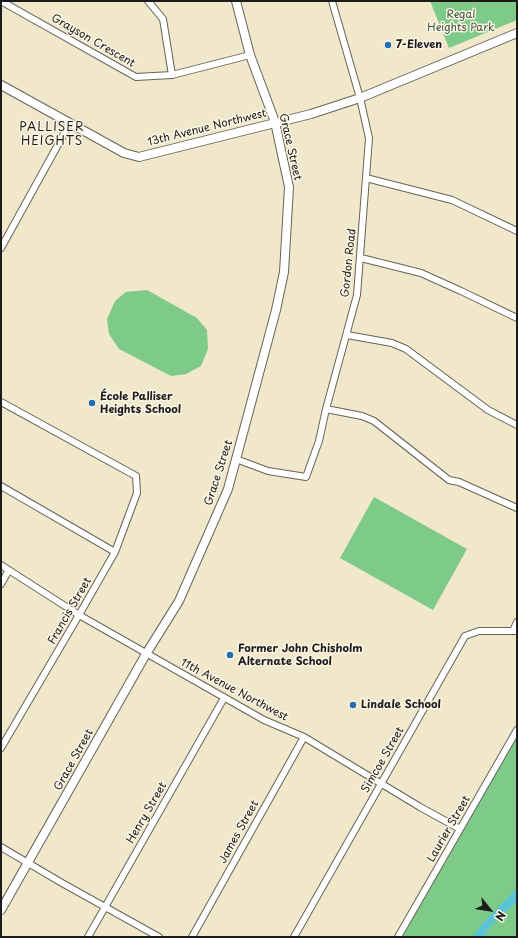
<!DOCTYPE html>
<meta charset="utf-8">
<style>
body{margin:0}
#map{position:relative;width:518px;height:938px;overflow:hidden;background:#f1e7ca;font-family:"Playpen Sans",sans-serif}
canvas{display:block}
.frame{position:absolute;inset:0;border:2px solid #1c1c1c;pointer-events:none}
.north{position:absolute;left:470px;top:890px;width:40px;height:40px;-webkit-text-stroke:3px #fcf5e5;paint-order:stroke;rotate:120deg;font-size:11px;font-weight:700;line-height:16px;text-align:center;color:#1c1c1c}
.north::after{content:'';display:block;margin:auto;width:14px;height:18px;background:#1c1c1c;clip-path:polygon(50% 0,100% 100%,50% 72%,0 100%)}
</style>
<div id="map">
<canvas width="518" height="938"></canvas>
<div class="frame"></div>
<div class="north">N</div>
</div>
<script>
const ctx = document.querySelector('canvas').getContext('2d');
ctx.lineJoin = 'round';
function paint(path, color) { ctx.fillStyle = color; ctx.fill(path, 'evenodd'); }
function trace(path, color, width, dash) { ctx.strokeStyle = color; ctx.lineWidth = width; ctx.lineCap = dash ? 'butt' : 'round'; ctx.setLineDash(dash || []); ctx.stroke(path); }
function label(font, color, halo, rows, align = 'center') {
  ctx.font = font + ' "Playpen Sans",sans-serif'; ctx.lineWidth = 3; ctx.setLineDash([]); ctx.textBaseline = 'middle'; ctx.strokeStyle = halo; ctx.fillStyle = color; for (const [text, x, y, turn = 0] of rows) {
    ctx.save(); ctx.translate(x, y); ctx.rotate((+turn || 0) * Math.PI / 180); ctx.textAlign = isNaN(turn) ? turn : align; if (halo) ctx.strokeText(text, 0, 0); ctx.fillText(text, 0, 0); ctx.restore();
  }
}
paint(new Path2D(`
 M 430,1 L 517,1 L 517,20 L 449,48 Z
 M 147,290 L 197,318 L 207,330 L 208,349 L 201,366 L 186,374 L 171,376 L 119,349 L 109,334 L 107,319 L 115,301 L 126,292 Z
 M 374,497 L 467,549 L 433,610 L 340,558 Z
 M 517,737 L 517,937 L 401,937 Z`), '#7ecb89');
paint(new Path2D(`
 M 517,888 L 517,902 C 506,912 490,923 484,937 L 472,937 L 483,923 Z`), '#5bc4d6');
const street = new Path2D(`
 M 1,1 L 136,77 L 172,75 L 250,55
 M 148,1 L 163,19 L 172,75
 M 366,178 L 452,200 L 517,231
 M 1,248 L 70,123
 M 361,258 L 421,273 L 461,291 L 517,318
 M 347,335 L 392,343 L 406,349 L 488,410 L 517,425
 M 1,402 L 136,476 L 137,493 L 115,552 L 79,615 L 1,748
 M 326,409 L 362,416 L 374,421 L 449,480 L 459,482 L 517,508
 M 236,459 L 268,471 L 306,477 L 319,441 L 326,409 L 357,295 L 369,138 L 360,98 L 332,1
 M 1,486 L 115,552
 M 1,565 L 79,615 L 264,720 L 304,737 L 420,807 L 460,829
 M 1,584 L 9,570
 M 513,631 L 517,622
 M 1,847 L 62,883 L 159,937
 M 88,937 L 224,698
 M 192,937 L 304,737
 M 294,937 L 465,636 L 479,631 L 517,631
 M 398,937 L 517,730`);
const secondary = new Path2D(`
 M 1,85 L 124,153 L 139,157 L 311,114 L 360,98 L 517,33
 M 1,910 L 146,654 L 179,601 L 228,489 L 276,310 L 284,272 L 289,187 L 275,122 L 250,55 L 236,1`);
trace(street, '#676359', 8);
trace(secondary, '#676359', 10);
trace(street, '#fff', 6);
trace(secondary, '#fff', 8);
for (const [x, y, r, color] of [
 [388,45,4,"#1f6fb2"],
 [92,403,4,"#1f6fb2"],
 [230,655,4,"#1f6fb2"],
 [353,705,4,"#1f6fb2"]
]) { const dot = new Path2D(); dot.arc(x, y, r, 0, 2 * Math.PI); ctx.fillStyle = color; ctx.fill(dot); trace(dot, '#fcf5e5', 1.5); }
label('11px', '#3e5942', '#fcf5e5', [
 ["Regal",461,15],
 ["Heights Park",461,28]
]);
label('11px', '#1c1c1c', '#fcf5e5', [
 ["Grayson Crescent",93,41,30],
 ["13th Avenue Northwest",207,128,-14],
 ["Grace Street",290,147,77],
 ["Gordon Road",349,263,-84],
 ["Grace Street",219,473,-72],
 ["Francis Street",70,611,-60],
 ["11th Avenue Northwest",234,690,28],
 ["Grace Street",74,760,-61],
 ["Simcoe Street",383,760,-60],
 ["Henry Street",147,813,-60],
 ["Laurier Street",449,829,-60],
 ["James Street",239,832,-61]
]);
label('bold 11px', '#1c1c1c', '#fcf5e5', [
 ["7-Eleven",396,45],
 ["École Palliser",100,397],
 ["Heights School",100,410],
 ["Former John Chisholm",238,649],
 ["Alternate School",238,662],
 ["Lindale School",361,705]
], 'left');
ctx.letterSpacing = '1px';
label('12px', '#1c1c1c', '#fcf5e5', [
 ["PALLISER",52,128],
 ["HEIGHTS",52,142]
]);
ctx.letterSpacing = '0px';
</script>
